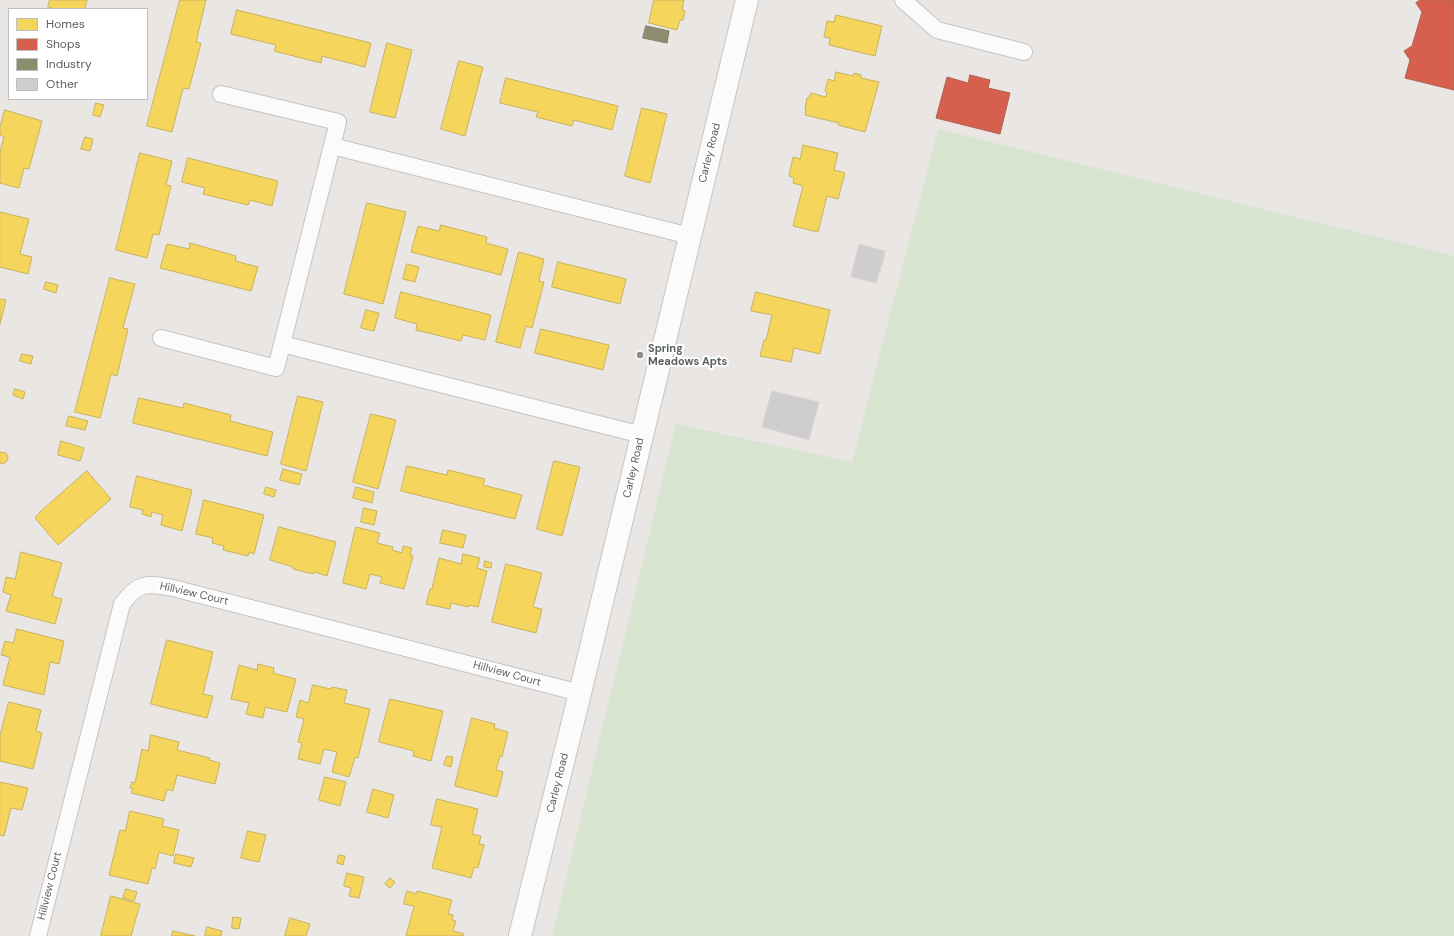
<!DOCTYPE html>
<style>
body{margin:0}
#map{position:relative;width:1454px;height:936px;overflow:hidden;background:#e9e6e4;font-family:"DM Sans",sans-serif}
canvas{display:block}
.legend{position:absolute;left:8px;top:8px;width:140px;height:92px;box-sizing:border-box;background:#fff;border:1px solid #bdbfc0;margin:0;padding:5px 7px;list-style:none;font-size:12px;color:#595f61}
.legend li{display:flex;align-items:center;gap:8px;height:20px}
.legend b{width:20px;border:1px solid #bdbfc0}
</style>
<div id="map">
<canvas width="1454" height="936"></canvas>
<ul class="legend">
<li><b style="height:11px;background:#f6d55c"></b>Homes</li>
<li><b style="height:11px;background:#d6604d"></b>Shops</li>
<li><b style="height:11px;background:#8c8c6e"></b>Industry</li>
<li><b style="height:11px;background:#cfcdcd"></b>Other</li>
</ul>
</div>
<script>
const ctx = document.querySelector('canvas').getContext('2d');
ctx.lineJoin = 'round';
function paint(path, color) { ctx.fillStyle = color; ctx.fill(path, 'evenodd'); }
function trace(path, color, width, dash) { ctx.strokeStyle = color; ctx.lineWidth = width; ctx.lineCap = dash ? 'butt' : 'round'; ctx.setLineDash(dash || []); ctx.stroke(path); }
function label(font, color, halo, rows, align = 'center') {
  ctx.font = font + ' "DM Sans",sans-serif'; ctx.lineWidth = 4; ctx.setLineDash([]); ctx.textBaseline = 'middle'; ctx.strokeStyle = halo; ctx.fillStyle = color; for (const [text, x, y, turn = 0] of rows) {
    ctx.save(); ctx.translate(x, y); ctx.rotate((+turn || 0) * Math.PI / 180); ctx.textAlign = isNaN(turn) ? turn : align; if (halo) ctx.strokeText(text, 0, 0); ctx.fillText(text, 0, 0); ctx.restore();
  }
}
paint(new Path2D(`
 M 938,129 L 1454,256 L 1454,936 L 552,936 L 676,424 L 852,462 Z`), '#d7e4cf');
const homes = new Path2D(`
 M 50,0 L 87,0 L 85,9 L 55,9 L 48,7 Z
 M 180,0 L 206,0 L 196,42 L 201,43 L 189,89 L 183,88 L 172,132 L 147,126 Z
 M 654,0 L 684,0 L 682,10 L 685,11 L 683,20 L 680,20 L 677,30 L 649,23 Z
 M 237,10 L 371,43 L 365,67 L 322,56 L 321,63 L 274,51 L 276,45 L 231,34 Z
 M 836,15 L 882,26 L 875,56 L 829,45 L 830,38 L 824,37 L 827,21 L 834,22 Z
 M 387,43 L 412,50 L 395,118 L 370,112 Z
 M 459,61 L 483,67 L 465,136 L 441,129 Z
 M 836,72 L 853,76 L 854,73 L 861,75 L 861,78 L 879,82 L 865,132 L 838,125 L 839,123 L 805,115 L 806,110 L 805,110 L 807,98 L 809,98 L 811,93 L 826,97 L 827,92 L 825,91 L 828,79 L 834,81 Z
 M 506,78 L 618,106 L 612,130 L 574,120 L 572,126 L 536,117 L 538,112 L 500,103 Z
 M 96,103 L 104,105 L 100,117 L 93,115 Z
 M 642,108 L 667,114 L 650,183 L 625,176 Z
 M 5,110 L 42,121 L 29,169 L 24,168 L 19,188 L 0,183 L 0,152 L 4,137 L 0,135 L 0,127 Z
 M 85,137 L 93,139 L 90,151 L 81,149 Z
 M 803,145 L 838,153 L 834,170 L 845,173 L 838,199 L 827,196 L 818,232 L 793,226 L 803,186 L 793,183 L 794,178 L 789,176 L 793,157 L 800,159 Z
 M 140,153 L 172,161 L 166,185 L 171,186 L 159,235 L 153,234 L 147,258 L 116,250 Z
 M 188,158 L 278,181 L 272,206 L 250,200 L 248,205 L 203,194 L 205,188 L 182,182 Z
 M 367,203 L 406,212 L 383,304 L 344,294 Z
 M 0,212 L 29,219 L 20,254 L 32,257 L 28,274 L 0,267 Z
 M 441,225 L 487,237 L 486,243 L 508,249 L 501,275 L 411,252 L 418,226 L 439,231 Z
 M 190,243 L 236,256 L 235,261 L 258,267 L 251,291 L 160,268 L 167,244 L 189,249 Z
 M 519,252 L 544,259 L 539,281 L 544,282 L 532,328 L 526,326 L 520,348 L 496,342 Z
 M 558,262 L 626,279 L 620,304 L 552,287 Z
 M 407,264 L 419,267 L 415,282 L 403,279 Z
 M 110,278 L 135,284 L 123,328 L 128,329 L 117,376 L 111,374 L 100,418 L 75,412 Z
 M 46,282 L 58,285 L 56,293 L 44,289 Z
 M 401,292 L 491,315 L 485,340 L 463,335 L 461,341 L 416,330 L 417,324 L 395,318 Z
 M 756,292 L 830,310 L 820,354 L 794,348 L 791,362 L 760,356 L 764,340 L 766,340 L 772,315 L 751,311 Z
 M 0,299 L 6,300 L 0,324 Z
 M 366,310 L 379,313 L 374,331 L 361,328 Z
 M 541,329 L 609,345 L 603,370 L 535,353 Z
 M 22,354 L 33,356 L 31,364 L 20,361 Z
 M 15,389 L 25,392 L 23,399 L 13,395 Z
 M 298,396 L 323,402 L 306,471 L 281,464 Z
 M 139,398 L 183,408 L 184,403 L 231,415 L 230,421 L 273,432 L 267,456 L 133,423 Z
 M 371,414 L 396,420 L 378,489 L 353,482 Z
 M 69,416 L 88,421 L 85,430 L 66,426 Z
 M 61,441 L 84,448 L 80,461 L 58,455 Z
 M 0,452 L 6,453 L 8,457 L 7,461 L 3,464 L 0,463 Z
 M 554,461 L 580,467 L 562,536 L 537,529 Z
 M 407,466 L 447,475 L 448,470 L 485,479 L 483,485 L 522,495 L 515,519 L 401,491 Z
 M 283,469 L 302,474 L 299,485 L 280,480 Z
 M 87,471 L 111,499 L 58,545 L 35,518 L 40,512 Z
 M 137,476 L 192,490 L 182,531 L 161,525 L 163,515 L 152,512 L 151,517 L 142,514 L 143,510 L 130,507 Z
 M 266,487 L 276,490 L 274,497 L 264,494 Z
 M 356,487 L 374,492 L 372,503 L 353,498 Z
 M 204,500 L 264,515 L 254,554 L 249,552 L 248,556 L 223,550 L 224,546 L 212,543 L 213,538 L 196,534 Z
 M 364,508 L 377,511 L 374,525 L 361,522 Z
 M 279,527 L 336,542 L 327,576 L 314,572 L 313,574 L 293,569 L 293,567 L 270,560 Z
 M 356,527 L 380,533 L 377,543 L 393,547 L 392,550 L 402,553 L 403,546 L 412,548 L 410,555 L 413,556 L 404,589 L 380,583 L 382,577 L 370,574 L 366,589 L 343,583 Z
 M 443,530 L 466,535 L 463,548 L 440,543 Z
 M 21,552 L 62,563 L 52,596 L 62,599 L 55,624 L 6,611 L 11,595 L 3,592 L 6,577 L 15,579 Z
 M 463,554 L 480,558 L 477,568 L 487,571 L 478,607 L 469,605 L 468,607 L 451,603 L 450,609 L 426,604 L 430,589 L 432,589 L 439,558 L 461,564 Z
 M 485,561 L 492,563 L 491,568 L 484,567 Z
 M 506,564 L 542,573 L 533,607 L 542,609 L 536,633 L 492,622 Z
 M 17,629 L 64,641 L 59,664 L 50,662 L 44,695 L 3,685 L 10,657 L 1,655 L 5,641 L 13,643 Z
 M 167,640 L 213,652 L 203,694 L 213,696 L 207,718 L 151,704 Z
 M 258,664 L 274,668 L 273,673 L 296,679 L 287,712 L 265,707 L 263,718 L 246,714 L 249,703 L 231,699 L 239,665 L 257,670 Z
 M 313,685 L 331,689 L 332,687 L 347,690 L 344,703 L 370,709 L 358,758 L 355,757 L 349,777 L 332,772 L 337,752 L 324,749 L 320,764 L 298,759 L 302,743 L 298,742 L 304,719 L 296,717 L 300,700 L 308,703 Z
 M 390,699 L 443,711 L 431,761 L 413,756 L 414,751 L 379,742 Z
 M 9,702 L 41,710 L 36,731 L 42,733 L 33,769 L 0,761 L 0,736 Z
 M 472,718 L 495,724 L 494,728 L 508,732 L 502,757 L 500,756 L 496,770 L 503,772 L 497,797 L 455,786 Z
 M 151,735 L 179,742 L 177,750 L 210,758 L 209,760 L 220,763 L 215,784 L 177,775 L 173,791 L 167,789 L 164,801 L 131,793 L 133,789 L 130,788 L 132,782 L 135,783 L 142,749 L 148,751 Z
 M 447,756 L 453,757 L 451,767 L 444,765 Z
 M 325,777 L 346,782 L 340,806 L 319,800 Z
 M 0,782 L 28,788 L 22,810 L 11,808 L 4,836 L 0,835 Z
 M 373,789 L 394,795 L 388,818 L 367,812 Z
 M 437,799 L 478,809 L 472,834 L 481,836 L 479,844 L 484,845 L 478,868 L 474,867 L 471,878 L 432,868 L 442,827 L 431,825 Z
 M 130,811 L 164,819 L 162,826 L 179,830 L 173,856 L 159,852 L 155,869 L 152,868 L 148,884 L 109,875 L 120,830 L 125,831 Z
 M 248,831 L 266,835 L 259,862 L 241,858 Z
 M 176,854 L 194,858 L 191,867 L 174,863 Z
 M 339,855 L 345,856 L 343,865 L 337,863 Z
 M 347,873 L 364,877 L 359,898 L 349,896 L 351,888 L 344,886 Z
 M 390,878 L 395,882 L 390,888 L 385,884 Z
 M 126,889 L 137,892 L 134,901 L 123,898 Z
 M 407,891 L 417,894 L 417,891 L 452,900 L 448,914 L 453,915 L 452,920 L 456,921 L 453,931 L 464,934 L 463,936 L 406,936 L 414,906 L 404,904 Z
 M 111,896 L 140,904 L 131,936 L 101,936 Z
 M 233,917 L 241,918 L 239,929 L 232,928 Z
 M 290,918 L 310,924 L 306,936 L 285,936 Z
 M 207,927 L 222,931 L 221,936 L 205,936 Z
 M 173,931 L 195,936 L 172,936 Z`);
paint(homes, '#f6d55c');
trace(homes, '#c7b25e', 1);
const shops = new Path2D(`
 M 1420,0 L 1454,0 L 1454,90 L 1405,78 L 1410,60 L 1404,51 L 1412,46 L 1422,12 L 1416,3 Z
 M 970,75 L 990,80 L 988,88 L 1010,93 L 1000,134 L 936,118 L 947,77 L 968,83 Z`);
paint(shops, '#d6604d');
trace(shops, '#b06053', 1);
const industry = new Path2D(`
 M 646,26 L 669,31 L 667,43 L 643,38 Z`);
paint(industry, '#8c8c6e');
trace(industry, '#7d7e6a', 1);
const building = new Path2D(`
 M 859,244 L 885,251 L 882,266 L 881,265 L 880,273 L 879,272 L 876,283 L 851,277 Z
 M 772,391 L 819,402 L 809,440 L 762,427 Z`);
paint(building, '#cfcdcd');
trace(building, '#d8d5d3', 1);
const street = new Path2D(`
 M 903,0 L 937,30 L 1024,52
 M 332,146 L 690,236
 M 161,338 L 276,368 L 338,122 L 221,94
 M 282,344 L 642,435
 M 38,936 L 122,604 C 138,582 147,583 173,588 L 580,693`);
const secondary = new Path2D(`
 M 520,936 L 580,693 L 747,0`);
trace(street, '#c5c4c4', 18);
trace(secondary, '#c5c5c5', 24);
trace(street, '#fcfbfb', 16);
trace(secondary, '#fcfbfb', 22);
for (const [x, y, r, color] of [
 [640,355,4,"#8b8e8f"]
]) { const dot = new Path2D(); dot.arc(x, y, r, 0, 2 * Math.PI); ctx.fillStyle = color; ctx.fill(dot); trace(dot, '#fff', 1.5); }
label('11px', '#595f61', '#fff', [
 ["Carley Road",710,153,-76],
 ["Carley Road",634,468,-77],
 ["Hillview Court",194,594,13],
 ["Hillview Court",507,674,15],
 ["Carley Road",558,783,-76],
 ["Hillview Court",50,886,-76]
]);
label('bold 11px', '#595f61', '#fff', [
 ["Spring",648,349],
 ["Meadows Apts",648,362]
], 'left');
</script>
